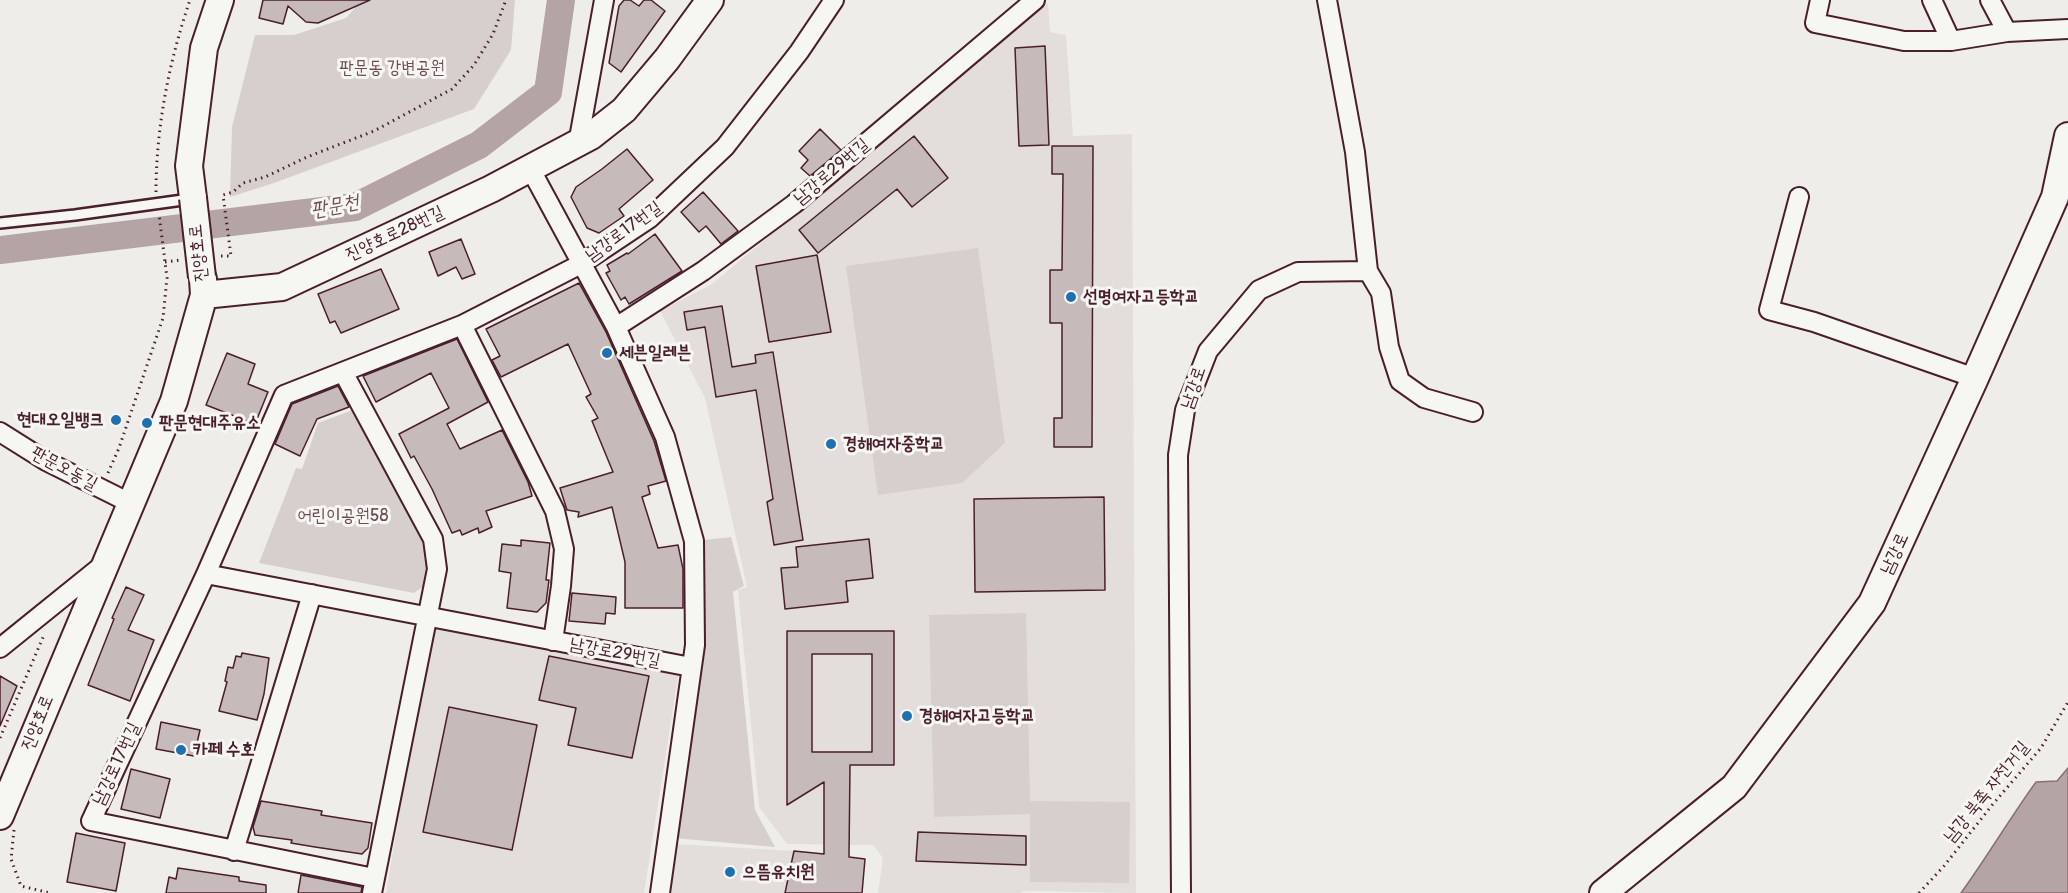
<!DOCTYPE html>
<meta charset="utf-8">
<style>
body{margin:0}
canvas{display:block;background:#efedea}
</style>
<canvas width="2068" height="893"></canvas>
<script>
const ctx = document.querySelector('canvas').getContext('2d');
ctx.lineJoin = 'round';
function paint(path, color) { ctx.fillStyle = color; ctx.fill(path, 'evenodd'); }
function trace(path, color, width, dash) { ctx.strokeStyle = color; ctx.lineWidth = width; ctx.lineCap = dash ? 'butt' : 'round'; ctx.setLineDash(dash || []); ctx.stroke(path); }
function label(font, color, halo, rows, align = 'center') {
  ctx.font = font + ' Pangolin,"Poor Story",sans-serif'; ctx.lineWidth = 6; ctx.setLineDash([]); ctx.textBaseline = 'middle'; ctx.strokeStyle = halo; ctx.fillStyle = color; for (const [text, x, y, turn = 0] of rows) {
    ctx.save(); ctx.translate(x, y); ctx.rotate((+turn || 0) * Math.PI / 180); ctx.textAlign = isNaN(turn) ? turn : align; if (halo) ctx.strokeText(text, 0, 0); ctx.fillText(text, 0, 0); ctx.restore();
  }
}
paint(new Path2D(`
 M 1048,3 L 1050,32 L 1066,35 L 1073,136 L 1132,134 L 1136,893 L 1024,891 L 1020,893 L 878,893 L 883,858 L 873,845 L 787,844 L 759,807 L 738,590 L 747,587 L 705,398 L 660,311 L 712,284 Z
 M 432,622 L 679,670 L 644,893 L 386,893 Z
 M 675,844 L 794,851 L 785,893 L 668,893 Z`), '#e3dedc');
paint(new Path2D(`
 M 362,0 L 515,0 L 511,50 L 474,109 L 274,183 L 230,197 L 232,127 L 255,35 L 294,35 L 346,18 Z
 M 978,248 L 1005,443 L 962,483 L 878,495 L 846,266 Z
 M 358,408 L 425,539 L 427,584 L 414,593 L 259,563 L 296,468 L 302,469 L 318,423 Z
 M 731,537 L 744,586 L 733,592 L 755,810 L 775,847 L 673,838 L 699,668 L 704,540 Z
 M 1026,613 L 1030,801 L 1130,802 L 1129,883 L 1030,882 L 1030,814 L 934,817 L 929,615 Z`), '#d7cfce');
const water = new Path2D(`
 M 2068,768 L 2068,893 L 1961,893 C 1987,857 2010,818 2036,782 L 2057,781 Z`);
paint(water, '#b4a4a5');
trace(water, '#8a6f74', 1.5);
trace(new Path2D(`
 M 0,250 L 355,207 L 479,145 L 548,92 L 561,0`), '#b4a4a5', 28);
const building = new Path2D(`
 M 263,0 L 370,0 L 318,23 L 306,22 L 288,6 L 283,24 L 259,18 Z
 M 624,0 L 630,0 L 639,6 L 644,0 L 651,0 L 665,11 L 621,72 L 609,63 L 619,6 Z
 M 1045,46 L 1049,145 L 1019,146 L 1015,48 Z
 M 820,129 L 841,150 L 810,176 L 801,168 L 808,160 L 799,151 Z
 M 914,136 L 948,178 L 912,207 L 897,189 L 818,253 L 799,230 Z
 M 1052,146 L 1093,146 L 1092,447 L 1054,447 L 1054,418 L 1062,418 L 1062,323 L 1050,323 L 1050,270 L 1062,270 L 1063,174 L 1052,174 Z
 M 627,149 L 653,180 L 619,209 L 624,216 L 599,233 L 587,228 L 571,197 L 576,187 L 602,169 Z
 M 703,192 L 738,231 L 721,244 L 706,226 L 699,232 L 681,212 Z
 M 655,234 L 682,271 L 629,304 L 625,297 L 621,300 L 606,273 L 610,271 L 607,265 L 627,253 L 628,254 Z
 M 461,239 L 475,274 L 462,279 L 456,267 L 438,276 L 429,252 Z
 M 817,255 L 831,332 L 769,342 L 756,266 Z
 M 381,269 L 399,309 L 341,333 L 335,321 L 330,323 L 318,294 Z
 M 579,283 L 606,332 L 654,441 L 666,481 L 648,486 L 650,494 L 642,497 L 658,548 L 678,545 L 683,569 L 683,608 L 625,608 L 625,562 L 612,507 L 578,517 L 579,512 L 567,510 L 560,488 L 613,472 L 592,421 L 598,418 L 586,397 L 591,394 L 568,344 L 501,377 L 492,360 L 500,356 L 486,329 Z
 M 722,306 L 732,367 L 756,363 L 755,355 L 773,352 L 803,540 L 774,545 L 767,502 L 773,499 L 756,390 L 716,397 L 705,327 L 687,330 L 684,312 Z
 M 457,339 L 488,402 L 447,424 L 460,449 L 502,430 L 528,482 L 532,496 L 486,511 L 492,527 L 479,533 L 478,528 L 462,535 L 460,530 L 452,533 L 432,489 L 414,456 L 411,458 L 399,434 L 449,408 L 431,373 L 376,402 L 363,376 Z
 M 227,353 L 255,364 L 248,384 L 268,392 L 255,424 L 206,405 Z
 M 338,386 L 349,407 L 317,419 L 300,456 L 275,444 L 292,404 Z
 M 1104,497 L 1105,590 L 975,592 L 974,499 Z
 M 869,539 L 873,578 L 846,581 L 848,602 L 785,609 L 781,568 L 798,567 L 796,547 Z
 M 521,540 L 550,543 L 546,580 L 549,580 L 546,603 L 537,612 L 507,608 L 511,573 L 499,571 L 502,544 L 521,546 Z
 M 126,587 L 144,595 L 128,630 L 154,640 L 130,701 L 88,685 L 114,619 L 112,618 Z
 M 572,593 L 616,597 L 615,614 L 606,613 L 605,624 L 569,621 Z
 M 787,631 L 894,631 L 894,765 L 850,765 L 849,857 L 865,859 L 862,893 L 785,893 L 794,851 L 824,854 L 824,782 L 787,805 ZM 812,654 L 872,654 L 872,752 L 812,752 Z
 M 242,653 L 269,658 L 264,694 L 257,720 L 219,711 L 227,682 L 225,681 L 228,667 L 233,668 L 236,656 L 241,657 Z
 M 549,656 L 649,676 L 632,758 L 568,745 L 576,708 L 539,700 Z
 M 0,676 L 17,686 L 0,726 Z
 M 449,707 L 537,725 L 512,850 L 423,832 Z
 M 161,722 L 200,730 L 194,756 L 156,749 Z
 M 131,769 L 170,779 L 160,818 L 121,809 Z
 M 261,801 L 322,811 L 321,815 L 372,823 L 368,848 L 362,854 L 315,847 L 291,843 L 292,840 L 255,835 L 253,827 Z
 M 918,832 L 1026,836 L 1026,865 L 916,861 Z
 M 76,833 L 125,843 L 116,891 L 67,882 Z
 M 178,868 L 239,877 L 239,881 L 266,885 L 266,893 L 166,893 L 169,877 L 176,879 Z
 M 301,875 L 362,887 L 361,893 L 298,893 Z`);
paint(building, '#c6babb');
trace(building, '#4a1f2b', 1.5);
const lane = new Path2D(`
 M 0,223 L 75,215 L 190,199`);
const street = new Path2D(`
 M 1820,0 L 1815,23 L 1904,41 L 1951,41 L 2007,32 L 2068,29
 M 1932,0 L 1951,41
 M 1990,0 L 2007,32
 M 578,144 L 604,0
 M 531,170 L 616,327 L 665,437 L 694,541 L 695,645 L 660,893
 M 1799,197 L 1769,310 L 1814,322 L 1975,378
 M 1368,271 L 1381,293 L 1389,347 L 1400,381 L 1424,398 L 1473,412
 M 462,325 L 555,511 L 564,549 L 561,586 L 553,641
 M 616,327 L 703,271 L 794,204 L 1035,0
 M 343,372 L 433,539 L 437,569 L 372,893
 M 0,432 L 46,461 L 130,503
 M 206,574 L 691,667
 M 0,648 L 104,564
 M 234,851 L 312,594
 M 374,878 L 91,821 L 206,574 L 284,395 L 462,325 L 581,264 L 650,218 L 725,147 L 799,52 L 834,0
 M 1181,893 L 1178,455 L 1185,410 L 1208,351 L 1259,290 L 1298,272 L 1368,271 L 1355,152 L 1327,0`);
const secondary = new Path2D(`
 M 193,198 L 189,166 L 204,48 L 220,0
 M 204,295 L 282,287 L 491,189 L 591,136 L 624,110 L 667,59 L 710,0
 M 0,816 L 174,401 L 204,295 L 203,279
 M 1603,893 L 1734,787 L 1872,603 L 1975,378 L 2055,197 L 2068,136`);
trace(lane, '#4a1f2b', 14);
trace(street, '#4a1f2b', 22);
trace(secondary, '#4a1f2b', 30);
trace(new Path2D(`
 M 156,192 C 156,128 169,61 190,0
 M 221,256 L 231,256 L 223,195 L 233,192 L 243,183 L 265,177 L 307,157 L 374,131 L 452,89 L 474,65 L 493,34 L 506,0
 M 165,262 L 181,260
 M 108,473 L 119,448 L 163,318 L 167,278 L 159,214
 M 0,738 L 44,635
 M 14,830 L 11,859 L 21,886 L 50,893
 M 1919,893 L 1944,866 L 1993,804 L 2041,748 L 2068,702`), '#4a1f2b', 3, [1.5, 4.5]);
trace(lane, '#f6f6f2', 9);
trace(street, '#f6f6f2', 18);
trace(secondary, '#f6f6f2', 26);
const secondaryBridge = new Path2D(`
 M 193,198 L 202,277`);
trace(secondaryBridge, '#4a1f2b', 30, []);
trace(secondaryBridge, '#f6f6f2', 26);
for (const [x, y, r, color] of [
 [1071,297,6,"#1f6fb2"],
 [607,353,6,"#1f6fb2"],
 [116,420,6,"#1f6fb2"],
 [147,423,6,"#1f6fb2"],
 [831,444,6,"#1f6fb2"],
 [907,716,6,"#1f6fb2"],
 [181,750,6,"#1f6fb2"],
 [730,872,6,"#1f6fb2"]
]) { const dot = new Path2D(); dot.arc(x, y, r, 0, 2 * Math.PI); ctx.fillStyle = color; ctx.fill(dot); trace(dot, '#f6f6f2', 2); }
label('18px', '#6d4b54', '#f6f6f2', [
 ["판문동 강변공원",392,68],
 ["어린이공원58",343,516]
]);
label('18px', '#4a1f2b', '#f6f6f2', [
 ["남강로29번길",832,172,-40],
 ["남강로17번길",624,232,-36],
 ["진양호로28번길",395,234,-25],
 ["진양호로",199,253,-96],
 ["남강로",1194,388,-71],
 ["판문오동길",64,469,28],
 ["남강로",1895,554,-65],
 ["남강로29번길",615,653,11],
 ["진양호로",38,723,-68],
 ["남강로17번길",117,764,-65],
 ["남강 북쪽 자전거길",1987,792,-51]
]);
label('bold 18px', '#4a1f2b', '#f6f6f2', [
 ["선명여자고등학교",1083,297],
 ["세븐일레븐",619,353],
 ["현대오일뱅크",104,420,"right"],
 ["판문현대주유소",159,423],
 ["경해여자중학교",843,444],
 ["경해여자고등학교",919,716],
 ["카페 수호",193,750],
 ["으뜸유치원",742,872]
], 'left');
label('italic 20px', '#6f4e56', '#f6f6f2', [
 ["판문천",335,207,-11]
]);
</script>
